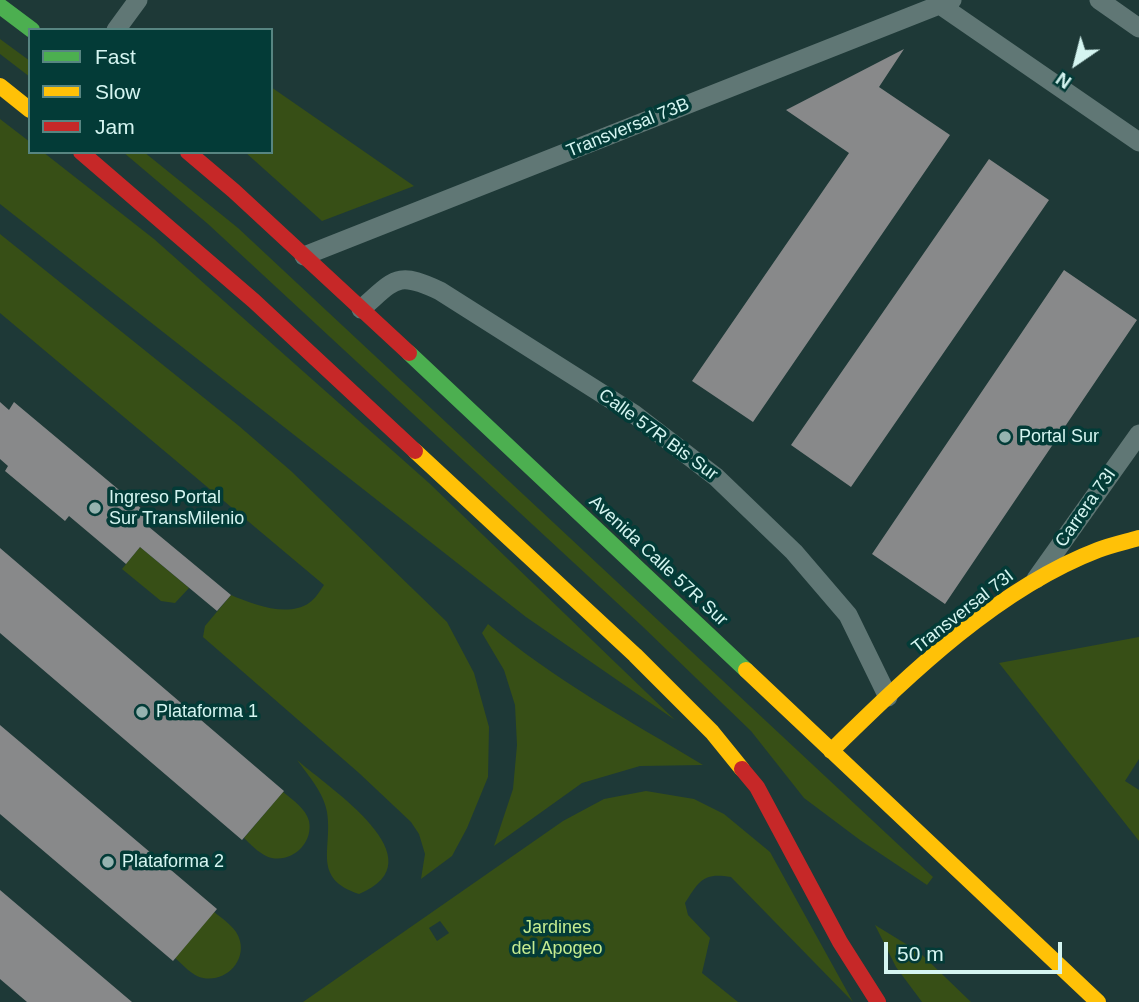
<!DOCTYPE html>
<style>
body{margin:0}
#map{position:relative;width:1139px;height:1002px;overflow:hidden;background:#1e3937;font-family:Arial,sans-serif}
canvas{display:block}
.legend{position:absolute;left:28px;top:28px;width:245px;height:126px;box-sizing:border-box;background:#033b37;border:2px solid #578581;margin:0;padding:9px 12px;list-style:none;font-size:21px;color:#d5f5f1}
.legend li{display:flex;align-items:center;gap:14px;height:35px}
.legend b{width:35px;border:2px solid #578581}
.north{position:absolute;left:1041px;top:28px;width:70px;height:70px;-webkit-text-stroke:5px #033b37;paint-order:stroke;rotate:215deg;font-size:19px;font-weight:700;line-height:28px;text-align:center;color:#d5f5f1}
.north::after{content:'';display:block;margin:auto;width:24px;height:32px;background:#d5f5f1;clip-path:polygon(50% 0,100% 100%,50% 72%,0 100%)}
.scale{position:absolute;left:884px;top:942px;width:178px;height:32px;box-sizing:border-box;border:4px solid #d5f5f1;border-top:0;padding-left:9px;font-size:21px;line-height:24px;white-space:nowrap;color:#d5f5f1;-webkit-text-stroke:5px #033b37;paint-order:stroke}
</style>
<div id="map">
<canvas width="1139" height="1002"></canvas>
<ul class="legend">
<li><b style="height:9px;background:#4caf50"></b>Fast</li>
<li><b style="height:9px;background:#ffc107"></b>Slow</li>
<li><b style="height:9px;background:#c62828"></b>Jam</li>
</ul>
<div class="north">N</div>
<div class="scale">50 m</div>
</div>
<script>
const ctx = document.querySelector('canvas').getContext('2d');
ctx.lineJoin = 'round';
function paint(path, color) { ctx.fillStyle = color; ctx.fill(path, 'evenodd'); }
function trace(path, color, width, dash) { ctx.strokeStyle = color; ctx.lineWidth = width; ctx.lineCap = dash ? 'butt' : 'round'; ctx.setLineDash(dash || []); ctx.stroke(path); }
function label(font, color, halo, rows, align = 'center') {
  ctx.font = font + ' Arial,sans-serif'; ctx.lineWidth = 7; ctx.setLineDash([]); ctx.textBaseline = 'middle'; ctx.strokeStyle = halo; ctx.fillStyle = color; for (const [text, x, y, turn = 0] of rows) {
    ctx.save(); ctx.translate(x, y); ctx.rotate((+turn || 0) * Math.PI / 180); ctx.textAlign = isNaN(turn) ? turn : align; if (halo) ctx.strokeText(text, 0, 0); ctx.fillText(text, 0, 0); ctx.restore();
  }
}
paint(new Path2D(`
 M 0,39 L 30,61 L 30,77 L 0,54 Z
 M 271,87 L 414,186 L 322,221 L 245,152 L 271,152 Z
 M 0,119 L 30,142 L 30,152 L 43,152 L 154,239 L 429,483 L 675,720 L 526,617 L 0,204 Z
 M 123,152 L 144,152 L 238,228 L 933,877 L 927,885 L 860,840 L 804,798 L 751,731 L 641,625 L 208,224 Z
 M 0,234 L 239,426 L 291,471 L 447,622 L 474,673 L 489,727 L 488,777 L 467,828 L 452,856 L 421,879 L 425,854 L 419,834 L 411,822 L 359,773 L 203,637 L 205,626 L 231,595 C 252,604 287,618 309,603 C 315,599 320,591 324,585 L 0,313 Z
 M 140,547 L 189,588 L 175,603 L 161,601 L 122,569 Z
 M 488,624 C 553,679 630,721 703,765 L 640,766 L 582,783 L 494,846 L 513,789 L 517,745 L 515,705 L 504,670 L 482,633 Z
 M 1139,637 L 1139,759 L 1125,781 L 1139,790 L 1139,841 L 999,663 Z
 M 297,760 C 330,789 441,860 359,894 C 311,878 333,849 327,812 C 324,793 308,775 297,760 Z
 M 646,791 L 694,799 L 724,814 L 770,852 L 853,1002 L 731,877 C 703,872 699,881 685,903 L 688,915 L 710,938 L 702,973 L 738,1002 L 303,1002 L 563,821 L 604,799 ZM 440,921 L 449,933 L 437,941 L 429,928 Z
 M 283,792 C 293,800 306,809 309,821 C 314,845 288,866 266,856 C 258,852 250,844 244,838 Z
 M 214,912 C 224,920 237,928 240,941 C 246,965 220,986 197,976 C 189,972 182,964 175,958 Z
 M 875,925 L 919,952 L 971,1002 L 922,1002 L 896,967 Z`), '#374f16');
paint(new Path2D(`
 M 904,49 L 879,87 L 950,135 L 753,422 L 692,381 L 849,153 L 786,110 Z
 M 989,159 L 1049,200 L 851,487 L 791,445 Z
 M 1064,270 L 1137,320 L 945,604 L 872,554 Z
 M 0,402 L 9,410 L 14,402 L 149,515 L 143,522 L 231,595 L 217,611 L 140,547 L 126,564 L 69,516 L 65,521 L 5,471 L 8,466 L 0,459 Z
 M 0,548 L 284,791 L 242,840 L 0,633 Z
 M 0,725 L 217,909 L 173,961 L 0,814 Z
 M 0,890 L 132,1002 L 27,1002 L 0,979 Z`), '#88898a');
trace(new Path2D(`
 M 1099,0 L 1139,28
 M 940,5 L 1139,142
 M 116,30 L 138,0
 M 304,256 L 952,0
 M 361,309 C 395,280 396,270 440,291 L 634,414 L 716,477 L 794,552 L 848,615 L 888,697
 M 1036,579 L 1139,434`), '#607775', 19);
trace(new Path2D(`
 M 0,6 L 32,30
 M 409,353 L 746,670`), '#4caf50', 16);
trace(new Path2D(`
 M 0,86 L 30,110
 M 415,451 L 635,655 L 712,732 L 742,769
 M 746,670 L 1098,1002
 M 831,751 C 908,676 996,589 1098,550 C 1111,545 1125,542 1139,538`), '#ffc107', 16);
trace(new Path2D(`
 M 81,152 L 254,301 L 415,451
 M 188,152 L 234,191 L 409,353
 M 742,769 L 757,787 L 840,942 L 878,1002`), '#c62828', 16);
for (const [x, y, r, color] of [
 [1005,437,7,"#95b3b0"],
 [95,508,7,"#95b3b0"],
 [142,712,7,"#95b3b0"],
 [108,862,7,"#95b3b0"]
]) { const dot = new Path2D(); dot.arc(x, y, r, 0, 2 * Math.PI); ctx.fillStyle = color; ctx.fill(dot); trace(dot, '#033b37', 2.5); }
label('18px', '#d5f5f1', '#033b37', [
 ["Transversal 73B",628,128,-22],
 ["Calle 57R Bis Sur",658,435,36],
 ["Carrera 73I",1086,508,-55],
 ["Avenida Calle 57R Sur",658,561,43],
 ["Transversal 73I",963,612,-38]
]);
label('18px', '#d5f5f1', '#033b37', [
 ["Portal Sur",1019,437],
 ["Ingreso Portal",109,498],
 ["Sur TransMilenio",109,519],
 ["Plataforma 1",156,712],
 ["Plataforma 2",122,862]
], 'left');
label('18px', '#c5eb90', '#033b37', [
 ["Jardines",557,928],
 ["del Apogeo",557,949]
]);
</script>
